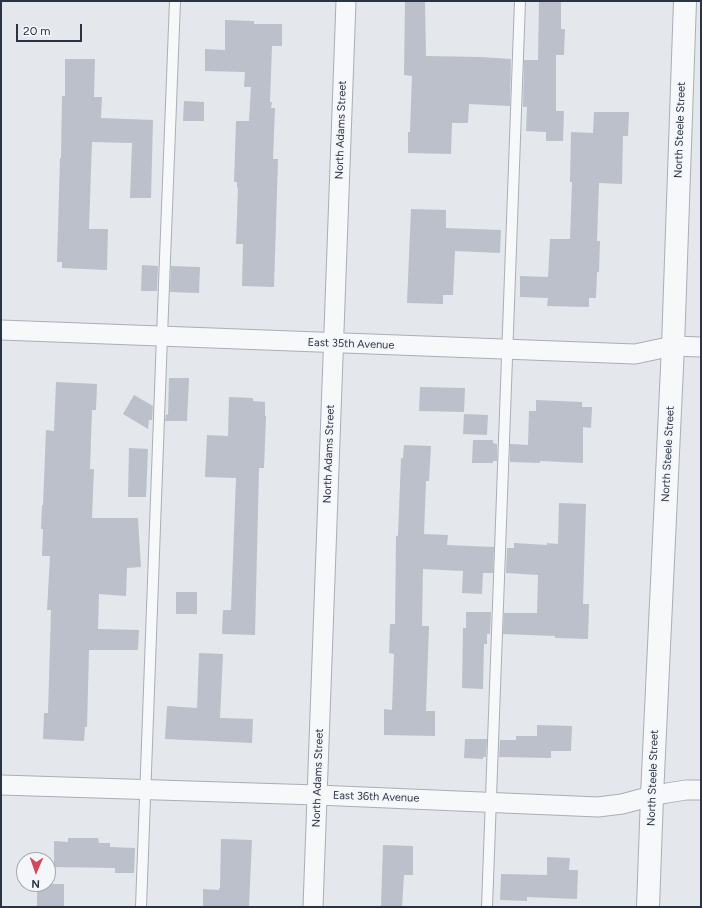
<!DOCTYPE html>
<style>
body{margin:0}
#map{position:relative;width:702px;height:908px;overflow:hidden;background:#e4e7ec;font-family:Figtree,sans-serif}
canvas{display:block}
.frame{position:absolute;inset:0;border:2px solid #2b3445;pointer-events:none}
.north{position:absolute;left:16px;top:852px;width:40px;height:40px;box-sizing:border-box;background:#f4f6f9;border:1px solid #a4a8b1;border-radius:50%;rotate:182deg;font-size:11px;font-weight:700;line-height:16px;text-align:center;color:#2b3445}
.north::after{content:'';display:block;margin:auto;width:14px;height:18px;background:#d1495b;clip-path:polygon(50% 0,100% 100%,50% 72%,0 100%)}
.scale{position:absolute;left:16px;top:24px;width:66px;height:18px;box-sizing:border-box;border:2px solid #2b3445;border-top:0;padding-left:5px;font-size:12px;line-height:14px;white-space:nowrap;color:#2b3445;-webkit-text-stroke:3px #f4f6f9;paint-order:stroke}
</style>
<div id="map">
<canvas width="702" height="908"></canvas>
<div class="frame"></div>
<div class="north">N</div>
<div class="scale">20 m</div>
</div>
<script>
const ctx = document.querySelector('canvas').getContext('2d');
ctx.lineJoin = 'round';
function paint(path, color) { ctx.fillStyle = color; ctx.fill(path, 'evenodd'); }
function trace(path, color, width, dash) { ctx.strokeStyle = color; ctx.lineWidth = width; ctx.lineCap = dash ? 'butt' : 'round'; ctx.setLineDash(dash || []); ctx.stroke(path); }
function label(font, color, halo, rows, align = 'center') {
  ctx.font = font + ' Figtree,sans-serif'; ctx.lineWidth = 3; ctx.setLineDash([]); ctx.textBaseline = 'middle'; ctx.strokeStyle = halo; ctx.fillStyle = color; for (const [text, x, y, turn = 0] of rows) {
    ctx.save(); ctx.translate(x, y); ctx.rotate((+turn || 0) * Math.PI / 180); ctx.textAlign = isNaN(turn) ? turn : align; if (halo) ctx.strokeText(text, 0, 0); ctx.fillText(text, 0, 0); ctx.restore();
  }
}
paint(new Path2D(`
 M 405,1 L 425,1 L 426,56 L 481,57 L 511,59 L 510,106 L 469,104 L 468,123 L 452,123 L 451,154 L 408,153 L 408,132 L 410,132 L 412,76 L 404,75 Z
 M 539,1 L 561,1 L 561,29 L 565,29 L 564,55 L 556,55 L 556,111 L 564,111 L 563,141 L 546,141 L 546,132 L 526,131 L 527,107 L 523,107 L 524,60 L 538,60 Z
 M 225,20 L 254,21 L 254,24 L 282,24 L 282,46 L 272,46 L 270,102 L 272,102 L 271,108 L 275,108 L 273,159 L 278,159 L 274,287 L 242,286 L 243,244 L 236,244 L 238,188 L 237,187 L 237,182 L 234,182 L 236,121 L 249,121 L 251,87 L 244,87 L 245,72 L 205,71 L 205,49 L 225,50 Z
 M 65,59 L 95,59 L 94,97 L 102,97 L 101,118 L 153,120 L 151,198 L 130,198 L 132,143 L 92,142 L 89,229 L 108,229 L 107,270 L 62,268 L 62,262 L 57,262 L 60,158 L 61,158 L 62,96 L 65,96 Z
 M 184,101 L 204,102 L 204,121 L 183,121 Z
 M 594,112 L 629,112 L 628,136 L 623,136 L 622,184 L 599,183 L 597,241 L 600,241 L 599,272 L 597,272 L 596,298 L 589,298 L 589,307 L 547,306 L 548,298 L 520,297 L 520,276 L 548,277 L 550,239 L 570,239 L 572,182 L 570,182 L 571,132 L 593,133 Z
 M 411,209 L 446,210 L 446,228 L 501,230 L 500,253 L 455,251 L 453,295 L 443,295 L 443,304 L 407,303 Z
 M 142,265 L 158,266 L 157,291 L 141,291 Z
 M 171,266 L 200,267 L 199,293 L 170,292 Z
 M 169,378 L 189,378 L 187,421 L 165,421 L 166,414 L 168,415 Z
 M 56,382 L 97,384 L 96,410 L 92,410 L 90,469 L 94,469 L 92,518 L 138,518 L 141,567 L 127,568 L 126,596 L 99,594 L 98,629 L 139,630 L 138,650 L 89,650 L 87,727 L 85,727 L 84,741 L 43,739 L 44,713 L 48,713 L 51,610 L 47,610 L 50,556 L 42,556 L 43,529 L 41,529 L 42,505 L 43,505 L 46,430 L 54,431 Z
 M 420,387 L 465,388 L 464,412 L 419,411 Z
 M 134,395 L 153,406 L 152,420 L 149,420 L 148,429 L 123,414 Z
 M 229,397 L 253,398 L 253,401 L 265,402 L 265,416 L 266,416 L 264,468 L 259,468 L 255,635 L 222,634 L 223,610 L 231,610 L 236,478 L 205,477 L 207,435 L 228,436 Z
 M 536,400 L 582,402 L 582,407 L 592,407 L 591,428 L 583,427 L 583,463 L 540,461 L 540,463 L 510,462 L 510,444 L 528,445 L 529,411 L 536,411 Z
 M 464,414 L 488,415 L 487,435 L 463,434 Z
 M 473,440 L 493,440 L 493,443 L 497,444 L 497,461 L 493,461 L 493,463 L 472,463 Z
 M 404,445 L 431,446 L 429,481 L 426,481 L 424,534 L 448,535 L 447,545 L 494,547 L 493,573 L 483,573 L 482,594 L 462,593 L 463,571 L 423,569 L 422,626 L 429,626 L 426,711 L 435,711 L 435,736 L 384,735 L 384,709 L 392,710 L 394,654 L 389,653 L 390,624 L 395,624 L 396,536 L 398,536 L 401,458 L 403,458 Z
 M 129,448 L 148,449 L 146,497 L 128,497 Z
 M 559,503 L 586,504 L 583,604 L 589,604 L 588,639 L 555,638 L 555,636 L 503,634 L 504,613 L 537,613 L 538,575 L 506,573 L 507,548 L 514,548 L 514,543 L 547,545 L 547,543 L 558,544 Z
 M 176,592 L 197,592 L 197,614 L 176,614 Z
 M 466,612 L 491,612 L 490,634 L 487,634 L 487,644 L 484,644 L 483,689 L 462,688 L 463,628 L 466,628 Z
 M 199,653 L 223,654 L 220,718 L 253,719 L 252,743 L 165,739 L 167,706 L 197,708 Z
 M 537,725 L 572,726 L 571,751 L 551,751 L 551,758 L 499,757 L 500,740 L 516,740 L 516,736 L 537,736 Z
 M 465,739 L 487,739 L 486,757 L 483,757 L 483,759 L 464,758 Z
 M 68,838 L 98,838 L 99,843 L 110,843 L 110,847 L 135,848 L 134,873 L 115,873 L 115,868 L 54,867 L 54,841 L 68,842 Z
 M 221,839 L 252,840 L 249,907 L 203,907 L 203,889 L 219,890 L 219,888 L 220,888 Z
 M 383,845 L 413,846 L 413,875 L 404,875 L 402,907 L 381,907 Z
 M 547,857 L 570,858 L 569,870 L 578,870 L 577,899 L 527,897 L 527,901 L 500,900 L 501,874 L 547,875 Z
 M 37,884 L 64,884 L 64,907 L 37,907 Z`), '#bbc0ca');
const service = new Path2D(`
 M 141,907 L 162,336 L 175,1
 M 487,907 L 520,1`);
const minor = new Path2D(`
 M 1,330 L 635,354 L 673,346 L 701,347
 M 1,785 L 317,795 L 598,807 L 622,804 L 652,796 L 667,793 L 686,790 L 701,790
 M 313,907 L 346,1`);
const tertiary = new Path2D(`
 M 648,907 L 652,796 L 673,346 L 685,1`);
trace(service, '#a9aeb7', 12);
trace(minor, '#a9aeb7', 21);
trace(tertiary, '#a9aeb7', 24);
trace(service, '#f7f8fa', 10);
trace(minor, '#f7f8fa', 19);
trace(tertiary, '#f7f8fa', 22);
label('11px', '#2b3445', '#f4f6f9', [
 ["North Adams Street",341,130,-88],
 ["North Steele Street",680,130,-88],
 ["East 35th Avenue",351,344,2],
 ["North Adams Street",329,454,-88],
 ["North Steele Street",668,454,-87],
 ["North Adams Street",318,778,-88],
 ["North Steele Street",653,778,-88],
 ["East 36th Avenue",376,797,2]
]);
</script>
